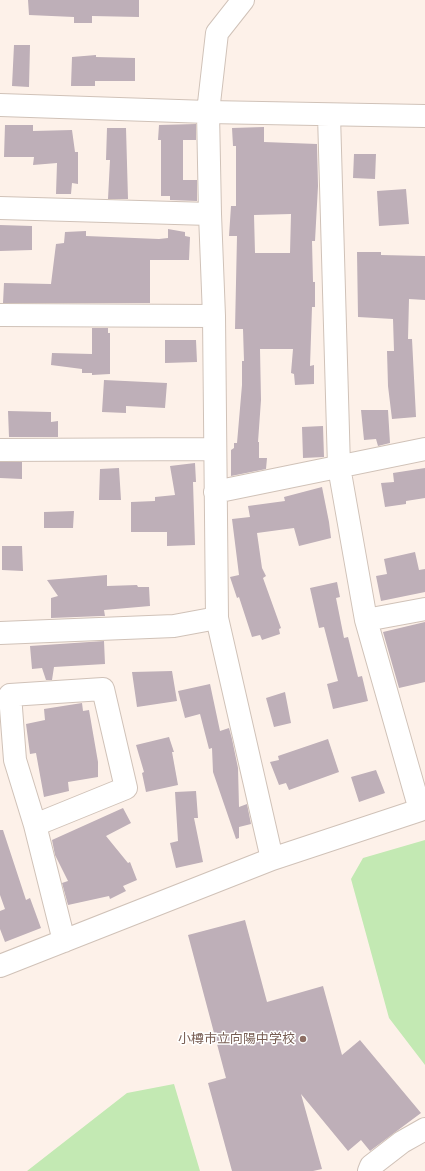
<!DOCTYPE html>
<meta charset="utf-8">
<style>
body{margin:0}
canvas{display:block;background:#fdf1e9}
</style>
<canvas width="425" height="1171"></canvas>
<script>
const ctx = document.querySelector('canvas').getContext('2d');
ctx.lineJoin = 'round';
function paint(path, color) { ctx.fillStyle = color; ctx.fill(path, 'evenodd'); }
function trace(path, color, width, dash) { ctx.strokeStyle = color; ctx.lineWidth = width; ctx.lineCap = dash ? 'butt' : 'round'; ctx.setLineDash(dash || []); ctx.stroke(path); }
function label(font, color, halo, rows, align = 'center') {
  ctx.font = font + ' Montserrat,"Noto Sans JP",sans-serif'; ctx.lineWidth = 3; ctx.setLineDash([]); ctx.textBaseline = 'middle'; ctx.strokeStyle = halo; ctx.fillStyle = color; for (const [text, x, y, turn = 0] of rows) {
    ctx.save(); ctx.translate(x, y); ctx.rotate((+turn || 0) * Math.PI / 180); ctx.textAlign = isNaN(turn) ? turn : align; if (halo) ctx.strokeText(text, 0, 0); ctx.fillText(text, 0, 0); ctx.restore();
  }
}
paint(new Path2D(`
 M 425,840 L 425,1065 L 389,1018 L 351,879 L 363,858 Z
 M 174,1084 L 200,1171 L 27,1171 L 127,1093 Z`), '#c3e9b3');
paint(new Path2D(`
 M 28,0 L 139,0 L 139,17 L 92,16 L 92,23 L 74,23 L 74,17 L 29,15 Z
 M 14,45 L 30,45 L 29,87 L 12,86 Z
 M 96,55 L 96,57 L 135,58 L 135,81 L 95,81 L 95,86 L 71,86 L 72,57 Z
 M 196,124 L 196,140 L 183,140 L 183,180 L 197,180 L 197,201 L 170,200 L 170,196 L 161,196 L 161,140 L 158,140 L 159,125 Z
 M 5,125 L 33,125 L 33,131 L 72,130 L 75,152 L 78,152 L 78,184 L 72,183 L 71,194 L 56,194 L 57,163 L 33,165 L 34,157 L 4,157 Z
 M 264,127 L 264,142 L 317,144 L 318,186 L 315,241 L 312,241 L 313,282 L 315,282 L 315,307 L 312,307 L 310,366 L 314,365 L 314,384 L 295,385 L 294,374 L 291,373 L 293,349 L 260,349 L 261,400 L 258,442 L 259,442 L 259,458 L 267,458 L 266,469 L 231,476 L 231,450 L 234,448 L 234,443 L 237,443 L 242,385 L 242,361 L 244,361 L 243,329 L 235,329 L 237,236 L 229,236 L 231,206 L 236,206 L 236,146 L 233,146 L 232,128 ZM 291,214 L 290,253 L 255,253 L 254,215 Z
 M 107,128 L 126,128 L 128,199 L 108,199 L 110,160 L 106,160 Z
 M 354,154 L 376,154 L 375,179 L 353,178 Z
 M 406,189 L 409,224 L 379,226 L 377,191 Z
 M 0,225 L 32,226 L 32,250 L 0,251 Z
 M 168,229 L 185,232 L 185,236 L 190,237 L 189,260 L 150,260 L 150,303 L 3,303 L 4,283 L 51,284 L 56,244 L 64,243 L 65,232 L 86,231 L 86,236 L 159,239 L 168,238 Z
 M 357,252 L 381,252 L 381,255 L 425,256 L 425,300 L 409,299 L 408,339 L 412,339 L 416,417 L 392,419 L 388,386 L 387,351 L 394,351 L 393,319 L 358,317 Z
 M 92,328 L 108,328 L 108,333 L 110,333 L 110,374 L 92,375 L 92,373 L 82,373 L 82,369 L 51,365 L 52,353 L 92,354 Z
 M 165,340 L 196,340 L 197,362 L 165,363 Z
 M 104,380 L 167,383 L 165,408 L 126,406 L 126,413 L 102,412 Z
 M 361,410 L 388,410 L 390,443 L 378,446 L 376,439 L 364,440 Z
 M 8,411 L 51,412 L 51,422 L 58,421 L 58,437 L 9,437 Z
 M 323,426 L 324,457 L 303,458 L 302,427 Z
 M 0,462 L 22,462 L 22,479 L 0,478 Z
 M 195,463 L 196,482 L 193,482 L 195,545 L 167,546 L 167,532 L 131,532 L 131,502 L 155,501 L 155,497 L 175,495 L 170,466 Z
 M 119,468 L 121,500 L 99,500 L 100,469 Z
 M 425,468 L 425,498 L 406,501 L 406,504 L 385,507 L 381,483 L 394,482 L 393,473 Z
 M 322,487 L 329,522 L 331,538 L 299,546 L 294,528 L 257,533 L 262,568 L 266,576 L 263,578 L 281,628 L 279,629 L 280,634 L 262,640 L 260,635 L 252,637 L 239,597 L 237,598 L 230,577 L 239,575 L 232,519 L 250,517 L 248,506 L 285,501 L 284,497 Z
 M 74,511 L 73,528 L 44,528 L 44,512 Z
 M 2,546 L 22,546 L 23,571 L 2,570 Z
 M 415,552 L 419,570 L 425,569 L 425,592 L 381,601 L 376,576 L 387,574 L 384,559 Z
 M 107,575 L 107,586 L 137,585 L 138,587 L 149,587 L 150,606 L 104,610 L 105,616 L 102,616 L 51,618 L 51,598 L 58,596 L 47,580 Z
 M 337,582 L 340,597 L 336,598 L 344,638 L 348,637 L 358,677 L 362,676 L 368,701 L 333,709 L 327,684 L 338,681 L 324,627 L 319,628 L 310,588 Z
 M 425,622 L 425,682 L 399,688 L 383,632 Z
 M 104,641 L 105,664 L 54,667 L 52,680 L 46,680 L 42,668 L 32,669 L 30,646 Z
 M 172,671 L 177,701 L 137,707 L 132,672 Z
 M 210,684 L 220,731 L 229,728 L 232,739 L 238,768 L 239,807 L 247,804 L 251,824 L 239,827 L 239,838 L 236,839 L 213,772 L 212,748 L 209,749 L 200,714 L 185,718 L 178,691 Z
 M 285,692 L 291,723 L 274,727 L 266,698 Z
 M 82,703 L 83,711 L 89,710 L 98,762 L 98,777 L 68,782 L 69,791 L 44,797 L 36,753 L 30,754 L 26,724 L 45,720 L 44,709 Z
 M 169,737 L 174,752 L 172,752 L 178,785 L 146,792 L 142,773 L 144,772 L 136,745 Z
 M 328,739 L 339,772 L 289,790 L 286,783 L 279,785 L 270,762 L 279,760 L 278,756 Z
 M 376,770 L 385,793 L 359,802 L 351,777 Z
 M 196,791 L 198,818 L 194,818 L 203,862 L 176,868 L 170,843 L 178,841 L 175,792 Z
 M 123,808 L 131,823 L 106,836 L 128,863 L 130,862 L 137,880 L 123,886 L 126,891 L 110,899 L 109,896 L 68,905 L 62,883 L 68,881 L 55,855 L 52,840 Z
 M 0,830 L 3,830 L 26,900 L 30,898 L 41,928 L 5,942 L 0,929 L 0,911 L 5,909 L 0,895 Z
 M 245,920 L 267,1002 L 323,986 L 342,1055 L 360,1040 L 421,1113 L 370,1151 L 361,1140 L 348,1151 L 301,1094 L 322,1169 L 313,1171 L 232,1171 L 208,1083 L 226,1078 L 188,935 Z`), '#beafb8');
const minor = new Path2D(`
 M 243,0 L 217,33 L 208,112 L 210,214 L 214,316 L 217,618 L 272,859
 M 0,105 L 208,112 L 425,116
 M 329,115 L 339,467 L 366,620 L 420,810
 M 0,208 L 210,214
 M 0,315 L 214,316
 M 0,450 L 214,449
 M 215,492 L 425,449
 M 366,620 L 425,609
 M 0,633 L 174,626 L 217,618
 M 35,825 L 126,788 L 103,689 L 10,695 L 15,760 L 35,825 L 64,941
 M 0,966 L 272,859 L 420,810 L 425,806
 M 369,1171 L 371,1166 L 402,1142 L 425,1129`);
trace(minor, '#d0c2b8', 24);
trace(minor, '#fff', 22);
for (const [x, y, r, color] of [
 [303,1039,4,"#8d6e63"]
]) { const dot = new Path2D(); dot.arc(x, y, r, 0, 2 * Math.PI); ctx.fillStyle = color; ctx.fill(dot); trace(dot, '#fff', 1.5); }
label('13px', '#785e54', '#fff', [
 ["小樽市立向陽中学校",295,1039]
], 'right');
</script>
